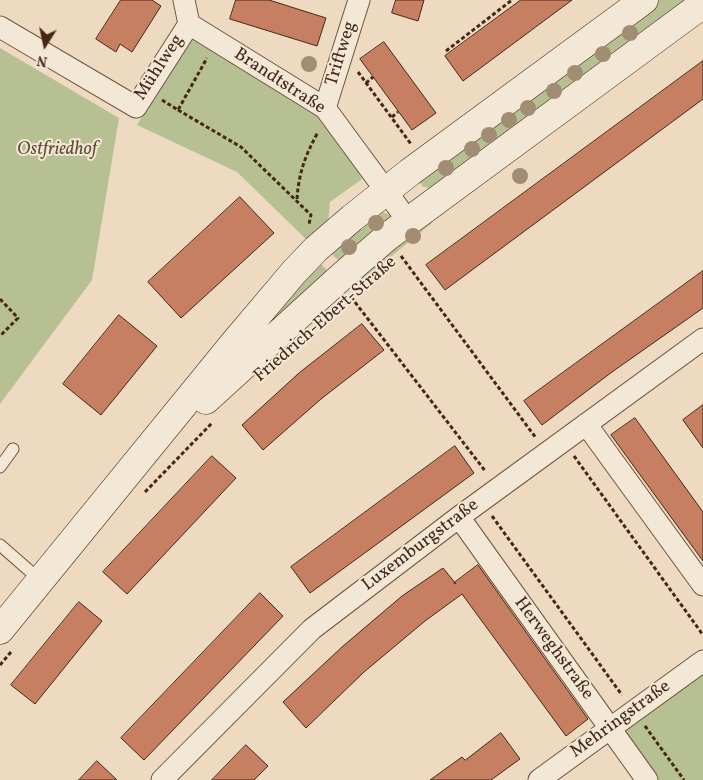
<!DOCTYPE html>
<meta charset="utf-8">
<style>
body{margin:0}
#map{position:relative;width:703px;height:780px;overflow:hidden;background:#eddac0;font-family:Vollkorn,serif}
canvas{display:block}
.north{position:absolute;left:20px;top:20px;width:50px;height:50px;-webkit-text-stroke:4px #f3e7d6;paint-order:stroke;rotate:190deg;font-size:14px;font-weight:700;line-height:20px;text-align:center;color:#462717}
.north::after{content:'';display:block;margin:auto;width:18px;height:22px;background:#462717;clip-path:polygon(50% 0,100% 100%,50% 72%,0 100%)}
</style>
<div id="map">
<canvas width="703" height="780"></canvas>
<div class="north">N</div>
</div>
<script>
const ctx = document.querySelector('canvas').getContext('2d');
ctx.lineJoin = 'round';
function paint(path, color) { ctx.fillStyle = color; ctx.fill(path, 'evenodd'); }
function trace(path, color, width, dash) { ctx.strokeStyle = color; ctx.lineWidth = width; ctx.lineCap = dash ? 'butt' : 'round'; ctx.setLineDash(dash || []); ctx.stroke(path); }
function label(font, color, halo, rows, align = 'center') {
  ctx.font = font + ' Vollkorn,serif'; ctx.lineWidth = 4; ctx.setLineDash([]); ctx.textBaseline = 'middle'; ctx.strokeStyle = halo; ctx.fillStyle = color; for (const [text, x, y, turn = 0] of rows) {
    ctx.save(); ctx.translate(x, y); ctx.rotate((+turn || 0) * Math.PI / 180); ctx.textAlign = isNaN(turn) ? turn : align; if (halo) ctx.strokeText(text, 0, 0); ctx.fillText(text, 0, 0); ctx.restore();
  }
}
paint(new Path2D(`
 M 659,0 L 696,0 L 432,192 L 427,187 L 423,187 L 417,178 Z
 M 192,33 L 325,108 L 362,179 L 330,202 L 328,223 L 309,242 L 237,172 L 137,125 Z
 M 0,48 L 119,118 L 92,280 L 0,404 Z
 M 381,211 L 391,216 L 390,221 L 343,265 L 328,250 Z
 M 433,214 L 432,223 L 361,281 L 356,277 Z
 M 317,260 L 332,275 L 252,345 L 292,287 Z
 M 703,674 L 703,780 L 657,780 L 621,731 Z`), '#b7c093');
const building = new Path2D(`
 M 121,0 L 152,0 L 161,6 L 132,52 L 120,44 L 116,52 L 96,39 Z
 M 236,0 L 269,0 L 326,18 L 317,46 L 230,19 Z
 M 396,0 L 424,0 L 418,21 L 392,13 Z
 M 521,0 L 572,0 L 463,81 L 445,56 Z
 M 384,42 L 436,113 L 412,130 L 360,59 Z
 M 703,61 L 703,99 L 445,290 L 426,265 Z
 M 240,197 L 274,233 L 181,318 L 148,282 Z
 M 703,271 L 703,308 L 612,372 L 542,425 L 524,401 Z
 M 119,315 L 157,346 L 101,415 L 63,384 Z
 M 362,324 L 384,350 L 321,399 L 263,450 L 242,425 L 299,373 Z
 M 703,405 L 703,448 L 683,420 Z
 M 635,418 L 703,512 L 703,561 L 611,435 Z
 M 455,446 L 474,473 L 310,593 L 291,567 Z
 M 212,456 L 236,478 L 127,594 L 103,572 Z
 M 478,565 L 588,719 L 566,736 L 462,594 L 425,621 L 364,672 L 306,728 L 283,702 L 342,647 L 402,596 L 443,568 L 456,584 L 454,583 Z
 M 260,593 L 283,616 L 144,760 L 121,738 Z
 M 79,602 L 102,621 L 35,704 L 11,685 Z
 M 501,733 L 520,759 L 491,780 L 430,780 L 462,757 L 465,760 Z
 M 246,745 L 268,766 L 254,780 L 212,780 Z
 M 97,761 L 117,780 L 79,780 Z`);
paint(building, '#c67f60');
trace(building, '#462717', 1);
const lane = new Path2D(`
 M 0,467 L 13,449
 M 0,545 L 40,580`);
const street = new Path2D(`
 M 184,0 L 189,24 L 325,108 L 408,221
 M 0,27 L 136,107 L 189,24
 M 325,108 L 359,0
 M 586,424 L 703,585
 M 459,517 L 647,780
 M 162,780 L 312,629 L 459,517 L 703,339
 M 539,780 L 703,661`);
const secondary = new Path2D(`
 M 206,400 L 342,276 L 387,237 L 703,4
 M 0,630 L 234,343 L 294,272 L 316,249 L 352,218 L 410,172 L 644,0`);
trace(lane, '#705441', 13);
trace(street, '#705441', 23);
trace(secondary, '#462717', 29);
trace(new Path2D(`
 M 446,51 L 512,0
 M 358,72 L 411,144
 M 366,83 L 373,77
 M 162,100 L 178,110 L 207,58
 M 178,110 L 241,147 L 311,215 L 309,224
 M 392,117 L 398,112
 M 297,199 C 299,172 305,156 318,132
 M 401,256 L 536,438
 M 351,297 L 486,472
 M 0,299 L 18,318 L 0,336
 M 574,456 L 703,635
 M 145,492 L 212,423
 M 492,516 L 622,695
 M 0,665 L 11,652
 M 645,726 L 684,780`), '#462717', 3, [4, 2.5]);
trace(lane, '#f3e7d6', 11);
trace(street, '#f3e7d6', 21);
trace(secondary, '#f3e7d6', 28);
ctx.fillStyle = '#a18c74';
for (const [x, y] of [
 [630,33],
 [603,54],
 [309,64],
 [575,73],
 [554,91],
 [528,108],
 [509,120],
 [489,135],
 [472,149],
 [446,168],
 [520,176],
 [376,223],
 [413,236],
 [349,247]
]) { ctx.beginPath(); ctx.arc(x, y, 8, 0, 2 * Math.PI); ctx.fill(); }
label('18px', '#462717', '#f3e7d6', [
 ["Triftweg",342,54,-73],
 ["Mühlweg",160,68,-57],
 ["Brandtstraße",279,82,33],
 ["Friedrich-Ebert-Straße",326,320,-41],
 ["Luxemburgstraße",421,546,-37],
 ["Herweghstraße",553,649,54],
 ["Mehringstraße",621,720,-36]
]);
label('italic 18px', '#624d36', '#f3e7d6', [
 ["Ostfriedhof",57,151]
]);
</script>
